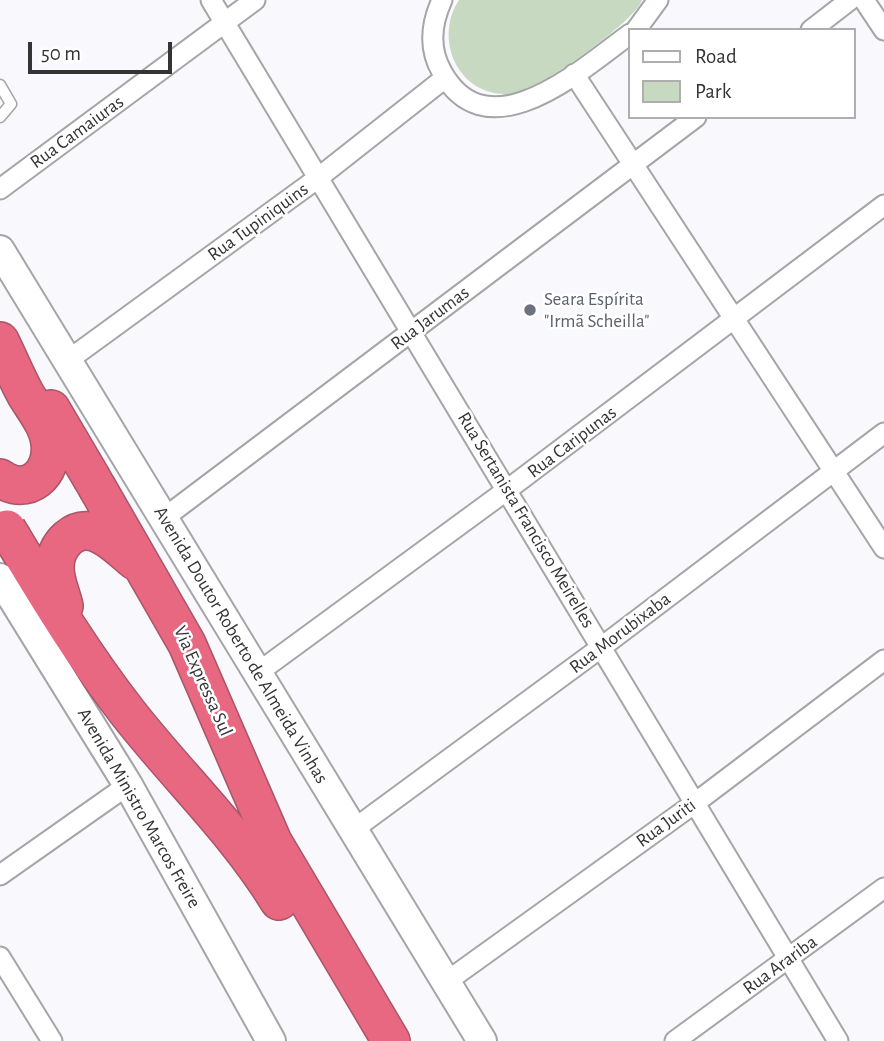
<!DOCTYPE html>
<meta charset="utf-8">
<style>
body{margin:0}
#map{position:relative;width:884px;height:1041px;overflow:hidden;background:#f9f9fd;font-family:"Alegreya Sans",sans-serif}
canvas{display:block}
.legend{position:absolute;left:628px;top:28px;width:228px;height:91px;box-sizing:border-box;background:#fff;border:2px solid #aeaeae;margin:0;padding:9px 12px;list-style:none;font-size:21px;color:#343435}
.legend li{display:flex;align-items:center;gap:14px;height:35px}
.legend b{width:35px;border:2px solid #aeaeae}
.scale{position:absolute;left:28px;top:42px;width:144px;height:32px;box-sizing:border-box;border:4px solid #343435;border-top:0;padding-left:9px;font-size:21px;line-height:24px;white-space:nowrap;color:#343435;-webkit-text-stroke:5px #fff;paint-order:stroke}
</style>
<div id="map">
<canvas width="884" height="1041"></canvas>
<ul class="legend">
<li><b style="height:9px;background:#fff"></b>Road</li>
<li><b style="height:19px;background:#c8d9c2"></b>Park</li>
</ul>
<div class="scale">50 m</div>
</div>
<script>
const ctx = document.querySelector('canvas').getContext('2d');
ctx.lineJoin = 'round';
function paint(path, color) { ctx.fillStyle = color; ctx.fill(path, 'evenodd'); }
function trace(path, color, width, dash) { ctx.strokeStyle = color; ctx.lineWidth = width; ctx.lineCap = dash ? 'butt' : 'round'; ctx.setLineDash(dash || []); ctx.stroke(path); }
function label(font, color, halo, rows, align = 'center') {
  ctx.font = font + ' "Alegreya Sans",sans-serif'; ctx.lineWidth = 5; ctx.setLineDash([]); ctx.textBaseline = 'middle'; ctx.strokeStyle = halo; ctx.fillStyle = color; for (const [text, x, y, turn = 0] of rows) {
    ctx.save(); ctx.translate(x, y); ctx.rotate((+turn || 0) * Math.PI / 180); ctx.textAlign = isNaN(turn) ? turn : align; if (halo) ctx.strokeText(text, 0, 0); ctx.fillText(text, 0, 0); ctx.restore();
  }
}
paint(new Path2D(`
 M 459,0 L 642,0 C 634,22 553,77 530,89 C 524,92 511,94 504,94 C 456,93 434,37 459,0 Z`), '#c8d9c2');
const lane = new Path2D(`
 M 0,85 L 11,104 L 0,117`);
const street = new Path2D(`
 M 211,0 L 838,1041
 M 442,0 C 431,24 428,48 442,72 C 488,155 583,68 630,34
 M 864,0 L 884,30
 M 636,30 L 658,0
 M 811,30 L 850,0
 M 574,74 L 884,548
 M 0,189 L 255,0
 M 67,361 L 318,178 L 445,78
 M 164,518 L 696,117
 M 256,674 L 507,490 L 884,205
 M 354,829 L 603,646 L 884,433
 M 0,875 L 128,785
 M 0,957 L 52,1041
 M 446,982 L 695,803 L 884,660
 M 675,1041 L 884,888`);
const secondary = new Path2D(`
 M 0,250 L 482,1041
 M 0,578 L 128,785 L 271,1041`);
const highway = new Path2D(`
 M 0,341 C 9,359 16,377 26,395 C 35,410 48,425 50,443 C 54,473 28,498 0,478
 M 51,409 L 91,477
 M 98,489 L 187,644 L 273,842 L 391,1041
 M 13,539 C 49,599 85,658 128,713 C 178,777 237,832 279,901
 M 64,606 C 61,593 55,581 55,568 C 55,557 59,546 68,538 C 92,518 117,546 135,561`);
trace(lane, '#a5a5a8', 13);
trace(street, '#a5a5a8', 23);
trace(secondary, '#a5a5a8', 32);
trace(highway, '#a95667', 40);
trace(lane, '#fff', 10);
trace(street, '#fff', 19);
trace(secondary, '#fff', 28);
trace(highway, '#e86882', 37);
const highwayBridge = new Path2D(`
 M 91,477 L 98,489
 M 7,529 L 13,539`);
trace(highwayBridge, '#a95667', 40, []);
trace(highwayBridge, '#e86882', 37);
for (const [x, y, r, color] of [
 [530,310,7,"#6b7280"]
]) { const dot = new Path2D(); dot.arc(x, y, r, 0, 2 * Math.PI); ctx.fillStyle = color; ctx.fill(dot); trace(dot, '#fff', 2.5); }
label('19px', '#343435', '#fff', [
 ["Rua Camaiuras",77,132,-36],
 ["Rua Tupiniquins",258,222,-36],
 ["Rua Jarumas",430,318,-37],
 ["Rua Caripunas",572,442,-37],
 ["Rua Sertanista Francisco Meirelles",526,520,59],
 ["Rua Morubixaba",620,633,-37],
 ["Avenida Doutor Roberto de Almeida Vinhas",241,645,59],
 ["Via Expressa Sul",203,681,66],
 ["Avenida Ministro Marcos Freire",139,808,60],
 ["Rua Juriti",666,823,-36],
 ["Rua Arariba",780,965,-36]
]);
label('19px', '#5b616d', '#fff', [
 ["Seara Espírita",544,299],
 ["\"Irmã Scheilla\"",544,321]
], 'left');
</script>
